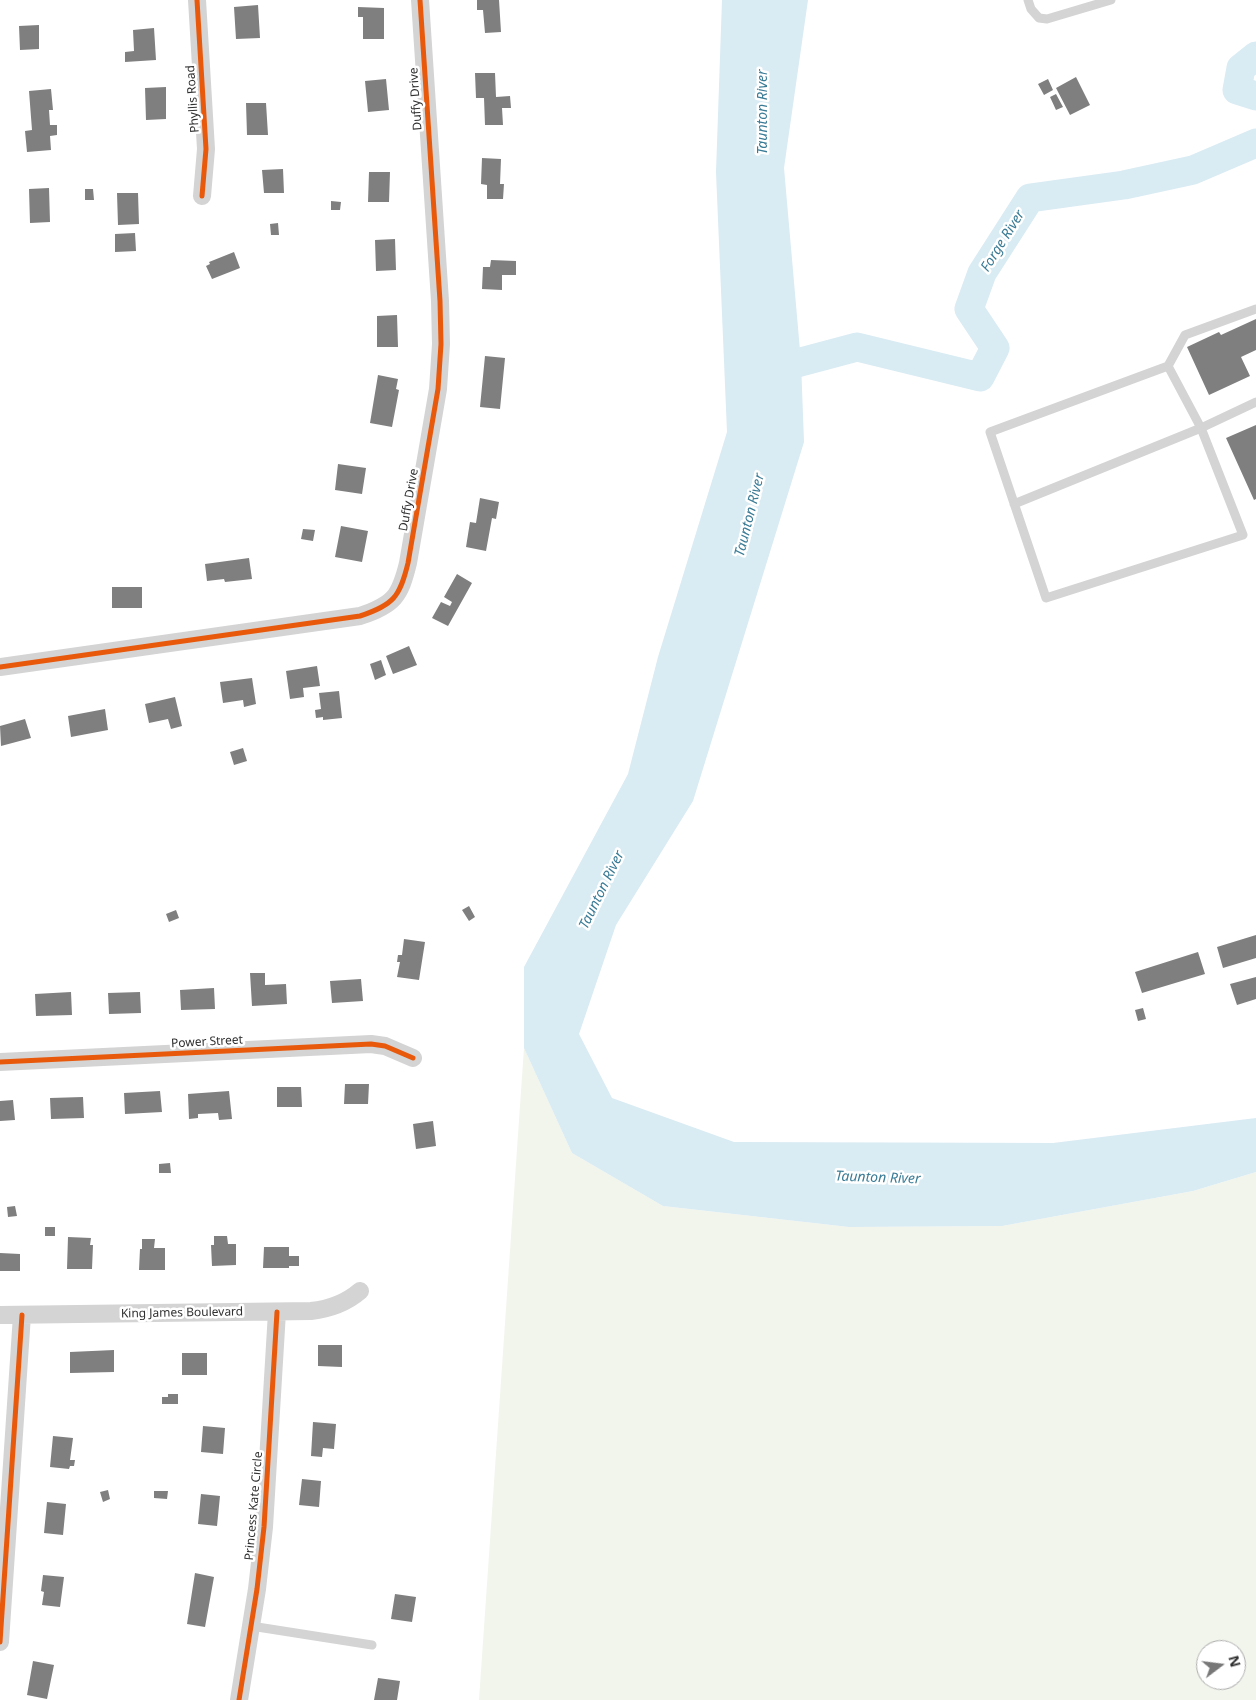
<!DOCTYPE html>
<style>
body{margin:0}
#map{position:relative;width:1256px;height:1700px;overflow:hidden;background:#fff;font-family:"Noto Sans",sans-serif}
canvas{display:block}
.north{position:absolute;left:1196px;top:1640px;width:50px;height:50px;box-sizing:border-box;background:#fff;border:1px solid #acacac;border-radius:50%;rotate:75deg;font-size:14px;font-weight:700;line-height:20px;text-align:center;color:#303030}
.north::after{content:'';display:block;margin:auto;width:18px;height:22px;background:#787878;clip-path:polygon(50% 0,100% 100%,50% 72%,0 100%)}
</style>
<div id="map">
<canvas width="1256" height="1700"></canvas>
<div class="north">N</div>
</div>
<script>
const ctx = document.querySelector('canvas').getContext('2d');
ctx.lineJoin = 'round';
function paint(path, color) { ctx.fillStyle = color; ctx.fill(path, 'evenodd'); }
function trace(path, color, width, dash) { ctx.strokeStyle = color; ctx.lineWidth = width; ctx.lineCap = dash ? 'butt' : 'round'; ctx.setLineDash(dash || []); ctx.stroke(path); }
function label(font, color, halo, rows, align = 'center') {
  ctx.font = font + ' "Noto Sans",sans-serif'; ctx.lineWidth = 5; ctx.setLineDash([]); ctx.textBaseline = 'middle'; ctx.strokeStyle = halo; ctx.fillStyle = color; for (const [text, x, y, turn = 0] of rows) {
    ctx.save(); ctx.translate(x, y); ctx.rotate((+turn || 0) * Math.PI / 180); ctx.textAlign = isNaN(turn) ? turn : align; if (halo) ctx.strokeText(text, 0, 0); ctx.fillText(text, 0, 0); ctx.restore();
  }
}
paint(new Path2D(`
 M 524,1048 L 572,1153 L 663,1206 L 849,1227 L 1002,1226 L 1193,1191 L 1256,1172 L 1256,1700 L 479,1700 ZM 1206,1650 L 1236,1650 L 1236,1680 L 1206,1680 Z`), '#f2f5ec');
paint(new Path2D(`
 M 722,0 L 808,0 L 784,168 L 801,362 L 804,442 L 693,801 L 616,925 L 579,1034 L 612,1098 L 734,1142 L 1053,1143 L 1256,1118 L 1256,1172 L 1193,1191 L 1002,1226 L 849,1227 L 663,1206 L 572,1153 L 524,1048 L 524,967 L 628,774 L 658,657 L 727,432 L 716,172 Z`), '#d9ebf3');
trace(new Path2D(`
 M 1256,56 L 1241,68 L 1237,90 L 1256,96
 M 767,371 L 857,347 L 980,377 L 995,348 L 969,309 L 982,273 L 1030,198 L 1124,185 L 1193,170 L 1256,143`), '#d9ebf3', 29);
paint(new Path2D(`
 M 477,0 L 499,0 L 501,32 L 485,33 L 483,10 L 477,10 Z
 M 258,5 L 260,38 L 236,39 L 234,7 Z
 M 358,7 L 384,8 L 384,39 L 363,39 L 363,17 L 358,17 Z
 M 39,25 L 39,49 L 20,50 L 19,26 Z
 M 154,28 L 156,60 L 125,62 L 125,52 L 134,51 L 133,30 Z
 M 475,73 L 495,73 L 496,97 L 510,96 L 511,108 L 502,108 L 503,125 L 485,125 L 484,98 L 476,98 Z
 M 1076,77 L 1090,105 L 1070,115 L 1056,88 Z
 M 386,79 L 389,110 L 368,112 L 365,81 Z
 M 1048,79 L 1053,90 L 1044,95 L 1038,84 Z
 M 166,87 L 166,119 L 146,120 L 145,88 Z
 M 51,89 L 53,110 L 49,110 L 50,125 L 57,125 L 57,135 L 50,136 L 51,150 L 27,152 L 25,131 L 32,130 L 29,91 Z
 M 1056,94 L 1063,107 L 1056,110 L 1050,97 Z
 M 246,103 L 266,103 L 268,135 L 247,135 Z
 M 482,158 L 501,159 L 500,184 L 504,184 L 503,199 L 487,199 L 487,185 L 481,184 Z
 M 283,169 L 284,193 L 264,193 L 262,170 Z
 M 369,172 L 390,172 L 389,202 L 368,202 Z
 M 49,188 L 50,222 L 30,223 L 29,189 Z
 M 85,189 L 93,189 L 94,200 L 85,200 Z
 M 117,193 L 138,193 L 139,224 L 118,225 Z
 M 331,201 L 341,202 L 340,210 L 331,210 Z
 M 278,223 L 279,235 L 271,235 L 270,224 Z
 M 135,233 L 136,251 L 115,252 L 115,234 Z
 M 395,239 L 396,270 L 376,271 L 375,240 Z
 M 234,252 L 240,268 L 212,279 L 206,266 L 210,264 L 209,262 Z
 M 491,260 L 516,261 L 516,275 L 502,275 L 502,290 L 482,289 L 483,267 L 490,267 Z
 M 397,315 L 398,347 L 377,347 L 377,316 Z
 M 1256,319 L 1256,350 L 1241,357 L 1250,376 L 1209,395 L 1187,347 L 1219,332 L 1221,335 Z
 M 485,356 L 505,358 L 500,409 L 480,407 Z
 M 378,375 L 398,379 L 396,389 L 399,390 L 392,427 L 370,423 Z
 M 1256,425 L 1256,499 L 1254,500 L 1226,438 Z
 M 338,464 L 366,468 L 362,494 L 335,490 Z
 M 480,498 L 499,502 L 496,519 L 492,518 L 486,551 L 466,547 L 470,522 L 476,523 Z
 M 341,526 L 368,531 L 362,562 L 335,557 Z
 M 303,529 L 315,530 L 313,541 L 301,539 Z
 M 249,558 L 252,579 L 225,582 L 224,579 L 207,581 L 205,564 Z
 M 457,574 L 472,583 L 448,626 L 432,618 L 441,602 L 450,606 L 452,602 L 444,597 Z
 M 112,587 L 142,587 L 142,608 L 112,608 Z
 M 409,646 L 417,665 L 393,674 L 386,656 Z
 M 381,660 L 386,675 L 375,680 L 370,664 Z
 M 317,666 L 320,686 L 303,688 L 304,697 L 290,699 L 286,671 Z
 M 252,678 L 256,704 L 244,707 L 243,700 L 223,703 L 220,682 Z
 M 339,691 L 342,718 L 323,720 L 323,717 L 316,718 L 315,710 L 321,709 L 319,693 Z
 M 175,697 L 182,726 L 171,729 L 168,719 L 149,723 L 145,704 Z
 M 105,709 L 108,730 L 71,737 L 68,716 Z
 M 25,719 L 31,738 L 1,746 L 0,726 Z
 M 243,748 L 247,761 L 234,765 L 230,752 Z
 M 469,906 L 475,917 L 469,921 L 462,910 Z
 M 176,910 L 179,918 L 169,922 L 166,914 Z
 M 1256,935 L 1256,958 L 1223,968 L 1217,947 Z
 M 404,939 L 425,942 L 419,980 L 397,977 L 400,962 L 397,962 L 398,955 L 402,955 Z
 M 1198,952 L 1205,974 L 1142,993 L 1135,972 Z
 M 250,973 L 265,973 L 265,985 L 286,984 L 287,1004 L 252,1006 Z
 M 1256,977 L 1256,999 L 1237,1005 L 1230,984 Z
 M 361,979 L 363,1001 L 332,1003 L 330,981 Z
 M 214,988 L 215,1009 L 181,1010 L 180,990 Z
 M 71,992 L 72,1015 L 36,1016 L 35,994 Z
 M 140,992 L 141,1013 L 109,1014 L 108,993 Z
 M 1143,1008 L 1146,1019 L 1138,1021 L 1135,1010 Z
 M 345,1084 L 369,1084 L 368,1104 L 344,1104 Z
 M 277,1087 L 301,1087 L 302,1107 L 277,1107 Z
 M 160,1091 L 162,1112 L 125,1114 L 124,1093 Z
 M 229,1091 L 232,1119 L 219,1120 L 218,1113 L 198,1114 L 198,1118 L 189,1119 L 188,1094 Z
 M 83,1097 L 84,1118 L 51,1119 L 50,1098 Z
 M 13,1100 L 15,1120 L 0,1121 L 0,1101 Z
 M 433,1121 L 436,1146 L 416,1149 L 413,1124 Z
 M 170,1163 L 171,1173 L 159,1173 L 159,1164 Z
 M 15,1206 L 17,1216 L 8,1217 L 7,1207 Z
 M 45,1227 L 55,1227 L 55,1236 L 45,1236 Z
 M 214,1236 L 227,1236 L 228,1244 L 236,1244 L 236,1265 L 212,1266 L 211,1245 L 214,1245 Z
 M 68,1237 L 91,1238 L 90,1245 L 93,1245 L 92,1269 L 67,1269 Z
 M 142,1239 L 155,1239 L 154,1248 L 165,1248 L 165,1270 L 139,1270 L 140,1249 L 142,1249 Z
 M 264,1247 L 289,1247 L 289,1256 L 299,1256 L 299,1266 L 289,1266 L 289,1268 L 263,1268 Z
 M 0,1253 L 20,1254 L 20,1271 L 0,1271 Z
 M 318,1345 L 342,1345 L 342,1367 L 318,1366 Z
 M 114,1350 L 114,1372 L 70,1373 L 70,1352 Z
 M 182,1353 L 207,1353 L 207,1375 L 182,1375 Z
 M 168,1394 L 178,1394 L 178,1404 L 162,1404 L 162,1397 L 168,1397 Z
 M 313,1422 L 336,1424 L 334,1449 L 323,1448 L 322,1457 L 311,1456 Z
 M 203,1426 L 225,1428 L 223,1454 L 201,1452 Z
 M 53,1436 L 73,1438 L 70,1460 L 75,1460 L 74,1466 L 70,1466 L 69,1469 L 50,1467 Z
 M 302,1479 L 321,1481 L 319,1507 L 299,1505 Z
 M 108,1490 L 110,1499 L 103,1502 L 100,1492 Z
 M 154,1491 L 168,1491 L 167,1499 L 154,1498 Z
 M 201,1494 L 220,1496 L 217,1526 L 198,1524 Z
 M 47,1502 L 66,1504 L 63,1535 L 44,1533 Z
 M 195,1573 L 214,1577 L 205,1627 L 187,1624 Z
 M 43,1575 L 64,1577 L 60,1607 L 42,1605 L 44,1592 L 41,1591 Z
 M 395,1594 L 416,1597 L 412,1622 L 391,1619 Z
 M 33,1661 L 54,1665 L 47,1699 L 27,1695 Z
 M 378,1678 L 400,1681 L 397,1700 L 374,1700 Z`), '#7f7f7f');
trace(new Path2D(`
 M 1028,0 L 1031,9 L 1039,18 L 1047,19 L 1111,0
 M 1168,366 L 1201,428 L 1243,535 L 1046,598 L 990,432 Z
 M 1168,366 L 1185,335 L 1256,309
 M 1014,504 L 1201,428 L 1256,402
 M 251,1626 L 372,1645`), '#d4d4d4', 9);
trace(new Path2D(`
 M 197,0 L 206,149 L 202,196
 M 0,667 L 360,616 C 394,605 400,596 408,563 L 438,389 L 441,344 L 440,301 L 420,0
 M 0,1062 L 371,1044 L 385,1046 L 413,1058
 M 0,1315 L 311,1311 C 329,1309 346,1303 360,1291
 M 0,1642 L 22,1315
 M 239,1700 L 257,1589 L 264,1527 L 277,1312`), '#d4d4d4', 18);
trace(new Path2D(`
 M 197,0 L 206,149 L 202,196
 M 0,667 L 360,616 C 394,605 400,596 408,563 L 438,389 L 441,344 L 440,301 L 420,0
 M 0,1062 L 371,1044 L 385,1046 L 413,1058
 M 0,1642 L 22,1315
 M 239,1700 L 257,1589 L 264,1527 L 277,1312`), '#e8590c', 5);
label('12px', '#303030', '#fff', [
 ["Phyllis Road",193,99,-94],
 ["Duffy Drive",416,99,-94],
 ["Duffy Drive",409,500,-80],
 ["Power Street",207,1042,-3],
 ["King James Boulevard",182,1313,-1],
 ["Princess Kate Circle",254,1506,-85]
]);
label('italic 14px', '#3a7b96', '#fff', [
 ["Taunton River",763,112,-90],
 ["Forge River",1003,241,-58],
 ["Taunton River",750,515,-76],
 ["Taunton River",602,890,-64],
 ["Taunton River",878,1178,2]
]);
</script>
